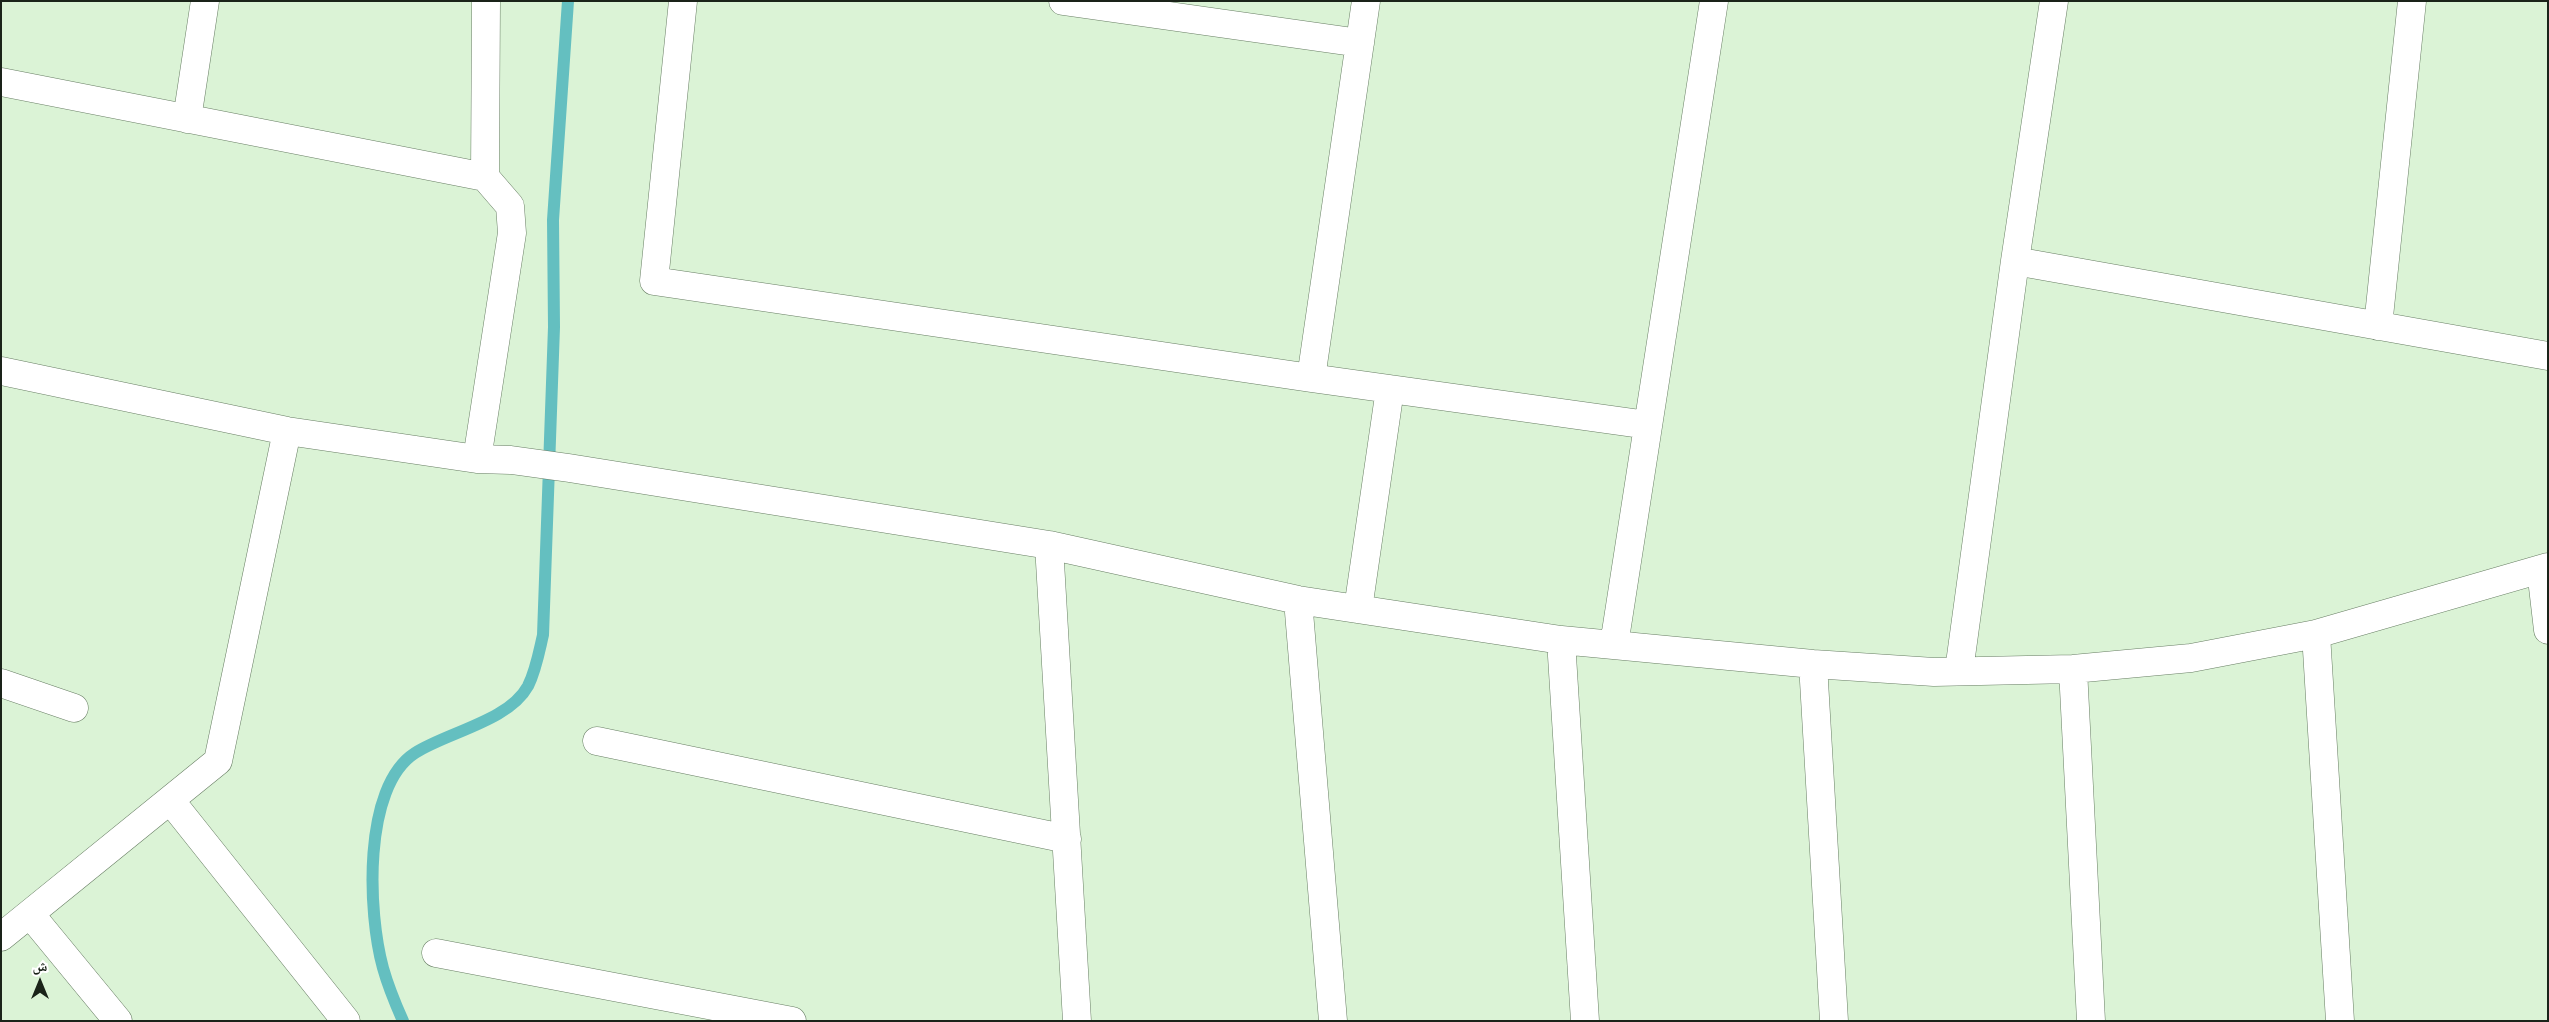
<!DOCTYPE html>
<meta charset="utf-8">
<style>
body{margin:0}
#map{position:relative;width:2549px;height:1022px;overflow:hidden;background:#dbf3d6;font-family:"Source Sans 3","Noto Naskh Arabic",sans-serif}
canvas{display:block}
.frame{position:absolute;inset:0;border:2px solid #1a2319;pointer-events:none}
.north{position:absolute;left:15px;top:957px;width:50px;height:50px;-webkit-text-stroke:4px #fff;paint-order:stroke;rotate:0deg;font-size:14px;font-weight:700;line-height:20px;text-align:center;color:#1a2319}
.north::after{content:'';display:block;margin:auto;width:18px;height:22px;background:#1a2319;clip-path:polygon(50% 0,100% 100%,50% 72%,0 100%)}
</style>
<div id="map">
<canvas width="2549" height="1022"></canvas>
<div class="frame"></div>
<div class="north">ش</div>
</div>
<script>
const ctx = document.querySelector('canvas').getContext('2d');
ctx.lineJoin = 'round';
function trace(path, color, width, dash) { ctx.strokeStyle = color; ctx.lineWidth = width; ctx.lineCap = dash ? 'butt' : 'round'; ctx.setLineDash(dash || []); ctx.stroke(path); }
trace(new Path2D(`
 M 403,1021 C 395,1003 388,986 383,968 C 368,914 362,787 415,753 C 448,732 509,721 528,686 C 536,670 539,652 543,635 L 554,327 L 553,220 L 568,1`), '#64bfc0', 12);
const street = new Path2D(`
 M 683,1 L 654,281 L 1311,378 L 1648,425
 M 1063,1 L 1360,43
 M 1,82 L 485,177 L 510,206 L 512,233 L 477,459
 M 187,119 L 205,1
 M 485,177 L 486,1
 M 2015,261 L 2548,356
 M 2378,326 L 2412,1
 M 1,371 L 287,431 L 477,459 L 511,460 L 569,468 L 1049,545 L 1298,600 L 1561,640 L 1813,664 L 1934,672 L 2073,669 L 2191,658 L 2316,634 L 2548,567
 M 1311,378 L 1366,1
 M 1049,545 L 1077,1021
 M 2541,570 L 2548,630
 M 1298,600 L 1333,1021
 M 1358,609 L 1390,389
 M 2316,634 L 2340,1021
 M 1561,640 L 1585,1021
 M 1614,645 L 1714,1
 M 1813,664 L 1834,1021
 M 2073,669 L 2091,1021
 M 1959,671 L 2015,261 L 2054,1
 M 1,683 L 74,708
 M 597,741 L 1067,839
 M 170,800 L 346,1021
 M 30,914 L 118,1021
 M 1,937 L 218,761 L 287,431
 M 436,953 L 792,1021`);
trace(street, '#687e64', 29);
trace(street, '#fff', 28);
</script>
